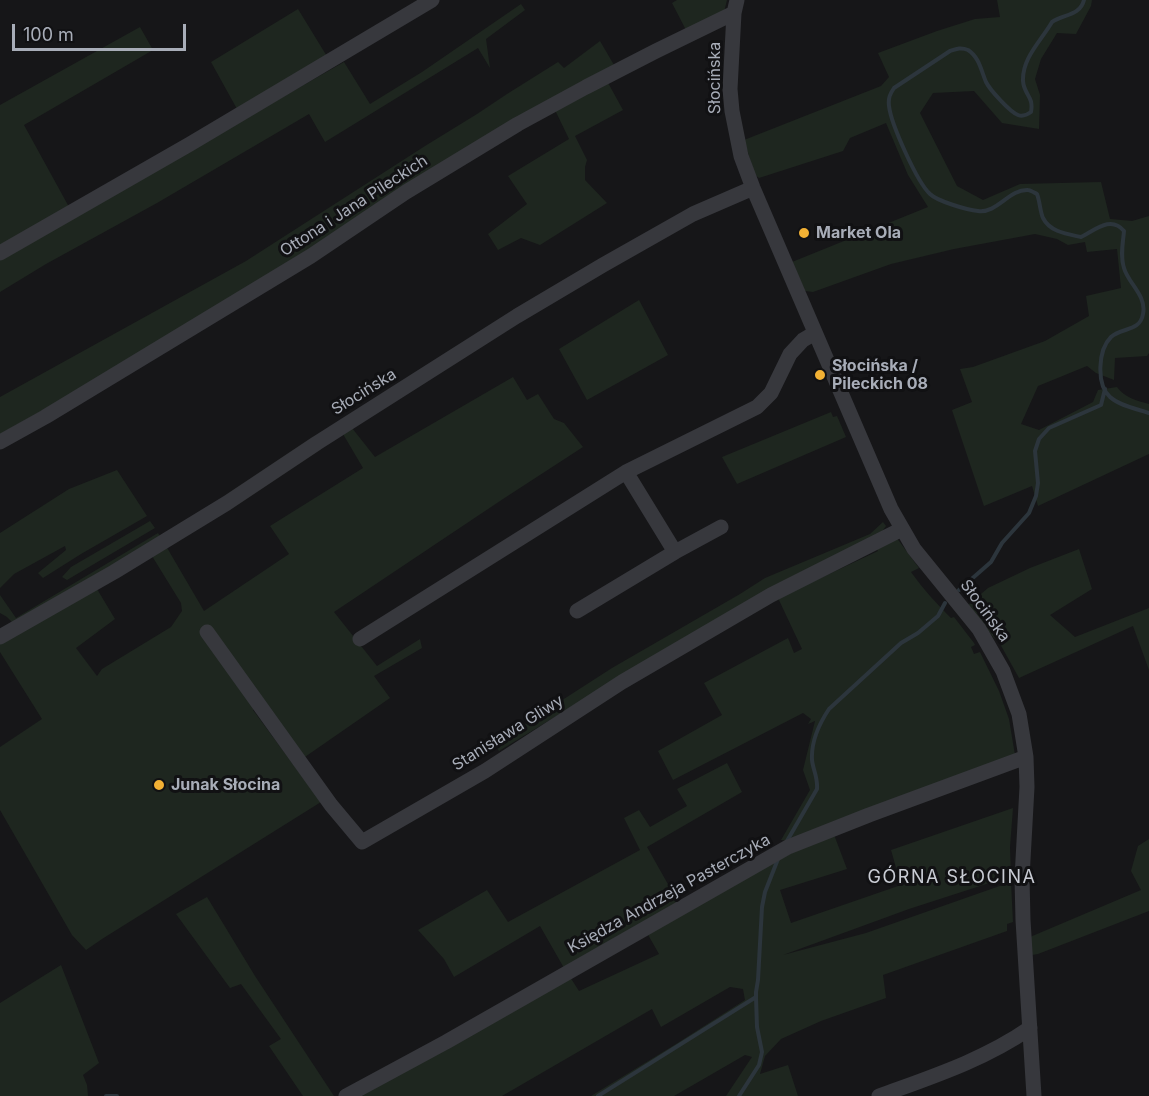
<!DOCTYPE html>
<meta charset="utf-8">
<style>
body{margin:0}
#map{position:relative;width:1149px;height:1096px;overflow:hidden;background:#161618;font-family:Inter,sans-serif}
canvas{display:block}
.scale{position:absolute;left:12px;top:24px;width:174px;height:27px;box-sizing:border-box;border:3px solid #a8adb8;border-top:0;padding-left:8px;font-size:18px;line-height:21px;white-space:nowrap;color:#a8adb8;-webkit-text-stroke:4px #111113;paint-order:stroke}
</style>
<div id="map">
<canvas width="1149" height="1096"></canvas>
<div class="scale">100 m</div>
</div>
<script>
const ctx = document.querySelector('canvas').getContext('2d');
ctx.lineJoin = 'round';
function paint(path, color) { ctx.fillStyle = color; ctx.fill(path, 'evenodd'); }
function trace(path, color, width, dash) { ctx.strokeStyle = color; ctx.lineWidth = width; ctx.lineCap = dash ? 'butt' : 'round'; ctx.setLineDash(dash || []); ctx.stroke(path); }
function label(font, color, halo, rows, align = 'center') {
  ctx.font = font + ' Inter,sans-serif'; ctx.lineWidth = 6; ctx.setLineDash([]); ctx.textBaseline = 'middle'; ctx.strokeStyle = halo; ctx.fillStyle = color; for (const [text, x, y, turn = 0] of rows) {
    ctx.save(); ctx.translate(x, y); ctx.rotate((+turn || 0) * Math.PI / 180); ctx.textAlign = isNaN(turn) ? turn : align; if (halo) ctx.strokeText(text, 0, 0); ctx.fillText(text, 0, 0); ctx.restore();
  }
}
paint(new Path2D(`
 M 677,0 L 727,0 L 724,12 L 686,30 L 672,3 Z
 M 997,0 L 1092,0 L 1091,6 L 1076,34 L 1057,33 L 1041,59 L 1035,79 L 1040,95 L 1039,129 L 1002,123 L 974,91 L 933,93 L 920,113 L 957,186 L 983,200 L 1020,184 L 1101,182 L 1110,219 L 1132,221 L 1149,216 L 1149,353 L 1147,356 L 1115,358 L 1114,380 L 1096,373 L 1087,366 L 1038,386 L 1021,424 L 1039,430 L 1093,402 L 1098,390 L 1117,387 C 1124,397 1137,401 1149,404 L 1149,454 L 1038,506 L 1032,486 L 984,506 L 952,410 L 972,402 L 960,369 L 973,367 L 1045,341 L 1089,316 L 1086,296 L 1121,288 L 1117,249 L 1087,252 L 1085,242 L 1068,245 L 1057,239 L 1035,234 L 954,249 L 891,264 L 813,292 L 805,291 L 792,262 L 928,207 L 908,175 L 886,123 L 850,138 L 843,151 L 759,178 L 755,175 L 744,140 L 881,86 L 889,77 L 878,53 L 937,31 L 975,19 L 1000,17 Z
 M 521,4 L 525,10 L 486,39 L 490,68 L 478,48 L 325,142 L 309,114 L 157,203 L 46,264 L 0,292 L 0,258 L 344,62 L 370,104 L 422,72 Z
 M 298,9 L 328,58 L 237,109 L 211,62 Z
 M 140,27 L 153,50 L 24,125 L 69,207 L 0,246 L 0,105 Z
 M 600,41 L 614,65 L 315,249 L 107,375 L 0,434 L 0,397 L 246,261 L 425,146 L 477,114 L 507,94 L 558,62 L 564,68 Z
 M 607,81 L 623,110 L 575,136 L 587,160 L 585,167 L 585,180 L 607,203 L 540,245 L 521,238 L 498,250 L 488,234 L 527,204 L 508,176 L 569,139 L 555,110 Z
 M 639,300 L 668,355 L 587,400 L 559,349 Z
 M 513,377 L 527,400 L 538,394 L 554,419 L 564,423 L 583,447 L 503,499 L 334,612 L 377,666 L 420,639 L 422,648 L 374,676 L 390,698 L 302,759 L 262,704 L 253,710 L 321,802 L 102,939 L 86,950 L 72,935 L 0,810 L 0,747 L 42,719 L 0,652 L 0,641 L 97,589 L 115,619 L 76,648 L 97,676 L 102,669 L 171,627 L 182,611 L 181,603 L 152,556 L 166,546 L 204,611 L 289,554 L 270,526 L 363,468 L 343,434 L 352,428 L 375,457 Z
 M 831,412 L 833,417 L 837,416 L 846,437 L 737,484 L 722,457 Z
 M 117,470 L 147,516 L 81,554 L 43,578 L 38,573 L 66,550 L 65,546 L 14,574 L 0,588 L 0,533 L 69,489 Z
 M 150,521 L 155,528 L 67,580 L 62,577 L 71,567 Z
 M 883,522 L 886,526 L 878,537 L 632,670 L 499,751 L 494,744 L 612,668 L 740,594 L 765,578 L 870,534 Z
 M 158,533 L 162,539 L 13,623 L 7,617 L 0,613 L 0,595 L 16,618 Z
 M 896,537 L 919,568 L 911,572 C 924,590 936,603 951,618 L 954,617 L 974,643 L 975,645 L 971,647 L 974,654 L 980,652 L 999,691 L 1009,719 L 1015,755 L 795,842 L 781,840 L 810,790 L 803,770 L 815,721 L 808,724 L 811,719 L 803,713 L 673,780 L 658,751 L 722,715 L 704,683 L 788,638 L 794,653 L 802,649 L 778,598 L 878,551 L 876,548 Z
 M 1079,549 L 1092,589 L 1050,615 L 1075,637 L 1149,608 L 1149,670 L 1133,626 L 1019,678 L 999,642 L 993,637 L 968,605 L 988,588 L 1030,568 Z
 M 727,763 L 742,792 L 647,847 L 678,902 L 564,968 L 540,926 L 454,977 L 444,959 L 418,930 L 487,890 L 508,922 L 640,850 L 624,818 L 639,810 L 650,827 L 687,806 L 677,789 Z
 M 1013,808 L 1010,847 L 1011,876 L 909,909 L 783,955 L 866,933 L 1011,882 L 1013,922 L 1007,924 L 1007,931 L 883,975 L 886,998 L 821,1021 L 781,1039 L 765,1056 L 760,1074 L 788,1065 L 798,1096 L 726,1096 L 752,1057 L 745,1055 L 674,1096 L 591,1096 L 676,1044 L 745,1000 L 743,989 L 730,987 L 661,1027 L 652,1009 L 502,1096 L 352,1096 L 570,977 L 579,991 L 659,954 L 647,933 L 743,878 L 833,832 L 847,869 L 780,890 L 791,923 L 901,885 L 891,850 Z
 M 1149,839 L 1149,911 L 1038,954 L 1032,955 L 1030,937 L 1141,890 L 1131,871 L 1138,846 Z
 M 207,897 L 255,976 L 334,1096 L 303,1096 L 269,1046 L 281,1039 L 241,984 L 230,988 L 176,914 Z
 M 61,965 L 99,1063 L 83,1075 L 87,1085 L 88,1096 L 0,1096 L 0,1003 Z`), '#1e261f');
trace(new Path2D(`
 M 1084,0 C 1080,16 1064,14 1052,22 C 1041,41 1022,58 1023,81 C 1024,95 1034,96 1031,112 C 1027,115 1023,117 1018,115 C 1010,112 990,90 986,82 C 981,70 979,57 968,50 C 961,47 956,49 950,51 L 894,88 C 890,94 888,98 889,106 C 891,124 917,182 930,194 C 937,201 967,210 978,211 C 997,214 1009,189 1028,190 C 1030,190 1035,193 1037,194 C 1040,202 1040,211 1043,218 C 1050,232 1067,234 1081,237 C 1095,230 1111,215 1124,231 C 1123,243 1120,256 1124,268 C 1128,283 1147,296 1143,314 C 1140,332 1122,327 1111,337 C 1098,350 1096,384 1110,397 C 1120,406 1137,409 1149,413
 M 959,590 L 991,562 L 1002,543 L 1029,513 L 1036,496 L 1038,483 L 1035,451 L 1039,439 L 1049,428 L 1101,405 L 1105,389
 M 787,841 L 817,789 C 818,777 813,770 812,760 C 811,742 819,724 829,709 L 901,643 L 918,633 L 938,616 L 945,603
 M 106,1096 L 117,1096
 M 598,1096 L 756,997 L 756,992 L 758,980 L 762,907 L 765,892 L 778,859
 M 739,1096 L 759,1065 L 762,1052 L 757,1027 L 756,997`), '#2c353c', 4);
trace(new Path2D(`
 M 737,0 L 734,13 L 730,89 L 732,111 L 741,156 L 753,188 L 891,509 L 914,549 L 979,629 L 1003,671 L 1019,714 L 1026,757 L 1027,787 L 1022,878 L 1023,920 L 1034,1096
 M 0,253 L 190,144 L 432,0
 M 0,442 L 45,417 L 311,256 L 406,192 L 518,124 L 586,87 L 656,51 L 734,13
 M 626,472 L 675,552
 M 577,611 L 675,552 L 721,527
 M 207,632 L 331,805 L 362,842 L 485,771 L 622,682 L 771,595 L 902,529
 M 0,637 L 114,572 L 227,503 L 317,443 L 517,316 L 603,265 L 693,214 L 753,188
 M 360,639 L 626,472 L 757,407 L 771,393 L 790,354 L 803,340 L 815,333
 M 346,1096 L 446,1042 L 788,847 L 869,815 L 1026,757
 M 879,1096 C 931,1077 984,1060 1030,1028`), '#37383d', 15);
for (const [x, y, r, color] of [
 [804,233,6,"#f2b134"],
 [820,375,6,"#f2b134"],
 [159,785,6,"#f2b134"]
]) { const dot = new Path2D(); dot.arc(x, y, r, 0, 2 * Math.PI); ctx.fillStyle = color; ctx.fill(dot); trace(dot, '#111113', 2); }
label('16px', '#a8adb8', '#111113', [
 ["Słocińska",715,78,-90],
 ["Ottona i Jana Pileckich",354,206,-33],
 ["Słocińska",364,392,-32],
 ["Słocińska",985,611,54],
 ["Stanisława Gliwy",508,733,-32],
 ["Księdza Andrzeja Pasterczyka",669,894,-29]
]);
label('bold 16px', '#a8adb8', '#111113', [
 ["Market Ola",816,233],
 ["Słocińska /",832,366],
 ["Pileckich 08",832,384],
 ["Junak Słocina",171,785]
], 'left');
ctx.letterSpacing = '1.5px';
label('18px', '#c9ccd4', '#111113', [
 ["GÓRNA SŁOCINA",952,878]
]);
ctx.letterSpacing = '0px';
</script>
